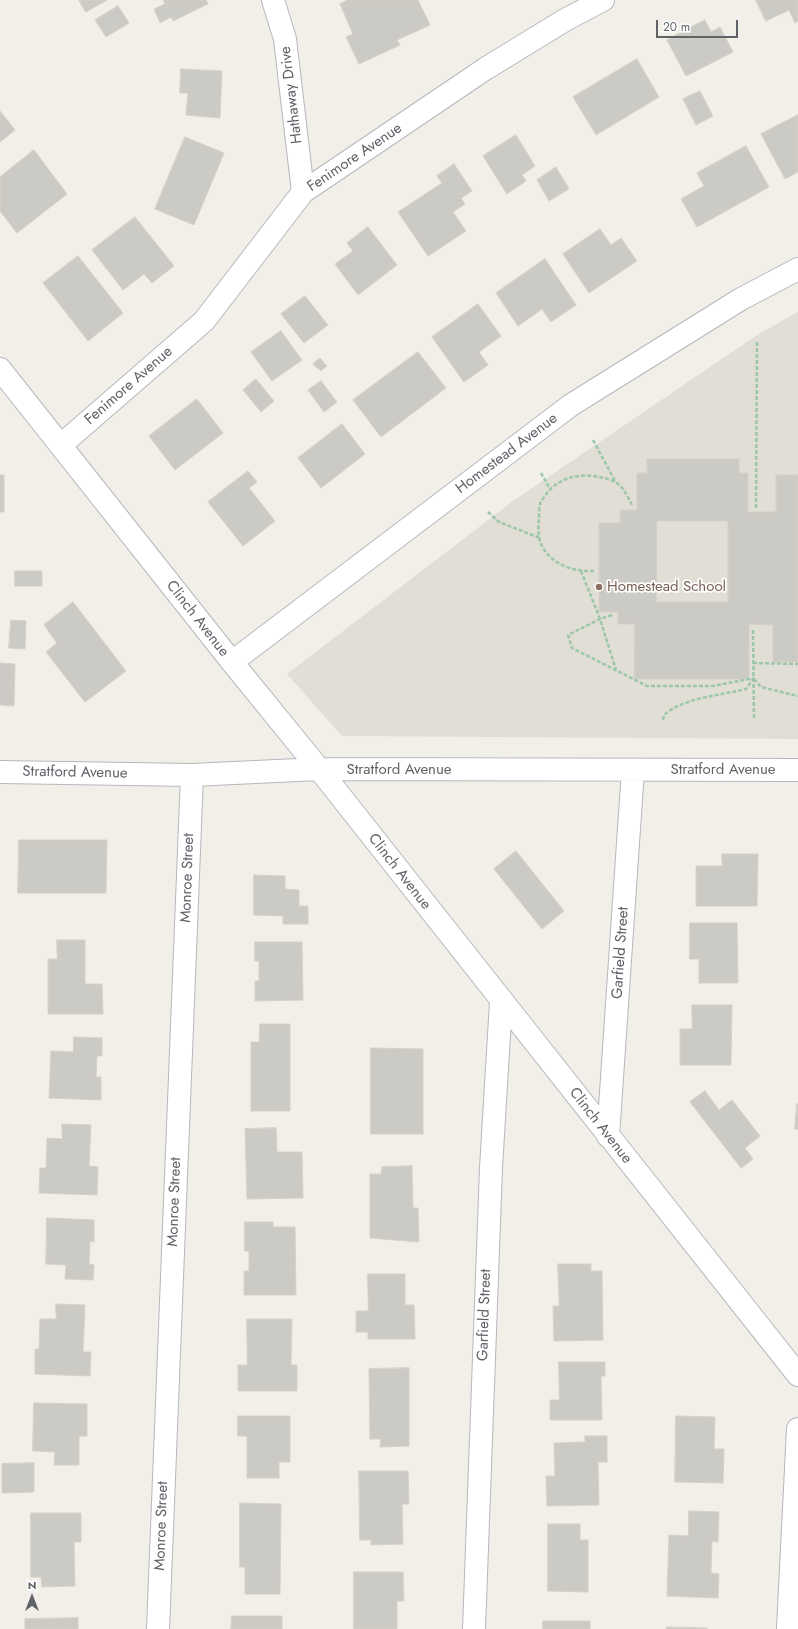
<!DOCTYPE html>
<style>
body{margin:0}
#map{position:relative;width:798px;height:1629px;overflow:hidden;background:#f1efe8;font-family:Jost,sans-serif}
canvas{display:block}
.north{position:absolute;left:12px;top:1577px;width:40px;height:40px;-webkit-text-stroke:3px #fff;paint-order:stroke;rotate:0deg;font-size:11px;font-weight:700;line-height:16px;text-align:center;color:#5f6368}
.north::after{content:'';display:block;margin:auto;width:14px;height:18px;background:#5f6368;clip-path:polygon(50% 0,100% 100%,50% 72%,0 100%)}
.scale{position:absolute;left:656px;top:20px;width:82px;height:18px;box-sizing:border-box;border:2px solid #5f6368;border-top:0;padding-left:5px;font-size:12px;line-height:14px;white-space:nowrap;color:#5f6368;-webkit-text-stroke:3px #fff;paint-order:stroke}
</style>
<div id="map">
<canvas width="798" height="1629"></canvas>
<div class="north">N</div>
<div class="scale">20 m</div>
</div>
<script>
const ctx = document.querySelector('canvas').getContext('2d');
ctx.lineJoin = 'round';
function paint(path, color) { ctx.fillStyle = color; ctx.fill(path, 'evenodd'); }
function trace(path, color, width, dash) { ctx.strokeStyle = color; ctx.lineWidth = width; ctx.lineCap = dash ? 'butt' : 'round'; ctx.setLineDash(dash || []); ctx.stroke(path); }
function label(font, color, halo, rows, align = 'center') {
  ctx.font = font + ' Jost,sans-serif'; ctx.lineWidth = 3.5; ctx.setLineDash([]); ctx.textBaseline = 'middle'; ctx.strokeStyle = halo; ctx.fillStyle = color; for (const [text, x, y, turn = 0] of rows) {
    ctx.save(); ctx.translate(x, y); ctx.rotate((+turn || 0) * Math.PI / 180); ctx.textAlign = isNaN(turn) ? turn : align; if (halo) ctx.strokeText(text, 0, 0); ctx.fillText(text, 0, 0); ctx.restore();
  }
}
paint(new Path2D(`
 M 798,312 L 798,739 L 342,736 L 287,674 L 513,501 L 757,335 Z`), '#e1ded6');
const building = new Path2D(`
 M 79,0 L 107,0 L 86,12 Z
 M 163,0 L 206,0 L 208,4 L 173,21 L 171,17 L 160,23 L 154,9 L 165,4 Z
 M 348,0 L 418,0 L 430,25 L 397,40 L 400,45 L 359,64 L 346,37 L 353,34 L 340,4 Z
 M 756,0 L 798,0 L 798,21 L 795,23 L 789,10 L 766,21 Z
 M 118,6 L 129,23 L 106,37 L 95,20 Z
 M 705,20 L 711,32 L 720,27 L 733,52 L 686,76 L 667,40 Z
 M 637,59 L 659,97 L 596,135 L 573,97 Z
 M 181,69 L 222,71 L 220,118 L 186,115 L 188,93 L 180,93 Z
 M 700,91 L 713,116 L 696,125 L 683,99 Z
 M 0,111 L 15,130 L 0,142 Z
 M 798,115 L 798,172 L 785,179 L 761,134 Z
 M 516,135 L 535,166 L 522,175 L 526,181 L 507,194 L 483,156 Z
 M 185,137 L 224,153 L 194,225 L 155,209 Z
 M 746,146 L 769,187 L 697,227 L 681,199 L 704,186 L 697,173 Z
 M 34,150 L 67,194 L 17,233 L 0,211 L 0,177 Z
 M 454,164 L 472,191 L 461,198 L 465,204 L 453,212 L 466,231 L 428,256 L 398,212 L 442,183 L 437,176 Z
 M 556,167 L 569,189 L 549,201 L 537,180 Z
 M 135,217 L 174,266 L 152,283 L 144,274 L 123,290 L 92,250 Z
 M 368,227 L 397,265 L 358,295 L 335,264 L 353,251 L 347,243 Z
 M 600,229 L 611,245 L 621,238 L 637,261 L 589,293 L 563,254 Z
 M 78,256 L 123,313 L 88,341 L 43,283 Z
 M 545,259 L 576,305 L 551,322 L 542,309 L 518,326 L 496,293 Z
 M 305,296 L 328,325 L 304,343 L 281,314 Z
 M 478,304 L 501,336 L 479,352 L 488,365 L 464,382 L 432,337 Z
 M 281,331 L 302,360 L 272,381 L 251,352 Z
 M 418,352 L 446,388 L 381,437 L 353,400 Z
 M 320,358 L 327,366 L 321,371 L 313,364 Z
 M 256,379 L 274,401 L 261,412 L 243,390 Z
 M 321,381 L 337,402 L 324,412 L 308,390 Z
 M 197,399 L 223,433 L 175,470 L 149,436 Z
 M 342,424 L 365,454 L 321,488 L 298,458 Z
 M 647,459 L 739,459 L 739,473 L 748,473 L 748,512 L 776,512 L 776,475 L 798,475 L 798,662 L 773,662 L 773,625 L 749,624 L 749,679 L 634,679 L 635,624 L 618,624 L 618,612 L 599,612 L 599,523 L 620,523 L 620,510 L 637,510 L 637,473 L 647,473 ZM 657,521 L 728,521 L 728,602 L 657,602 Z
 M 248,471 L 257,482 L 249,488 L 275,521 L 243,546 L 208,502 Z
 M 0,475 L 4,475 L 4,512 L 0,512 Z
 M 15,571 L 42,571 L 42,586 L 15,586 Z
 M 73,602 L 126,671 L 85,702 L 46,652 L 57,643 L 44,625 Z
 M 11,620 L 26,621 L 25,649 L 9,648 Z
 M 0,663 L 15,664 L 14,706 L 0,705 Z
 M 19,840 L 107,840 L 106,893 L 18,893 Z
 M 516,851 L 564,911 L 542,929 L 494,869 Z
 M 722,854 L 758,854 L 757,906 L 696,906 L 696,866 L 722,866 Z
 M 254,875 L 285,876 L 285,889 L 299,890 L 299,906 L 308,906 L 308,924 L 283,924 L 283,916 L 254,915 Z
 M 690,923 L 737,923 L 738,983 L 699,983 L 699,959 L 690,959 Z
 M 57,940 L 85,940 L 85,984 L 102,984 L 103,1014 L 48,1014 L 48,959 L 57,959 Z
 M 255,942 L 302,942 L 303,1000 L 255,1001 L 255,981 L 259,981 L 259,961 L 255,961 Z
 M 692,1005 L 732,1005 L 731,1065 L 680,1065 L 680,1029 L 692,1029 Z
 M 260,1024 L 290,1024 L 290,1111 L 251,1111 L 251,1042 L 259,1042 Z
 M 74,1037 L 102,1038 L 102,1056 L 97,1056 L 96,1077 L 101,1077 L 101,1100 L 49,1098 L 51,1051 L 73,1052 Z
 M 371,1048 L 423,1049 L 423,1134 L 371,1134 Z
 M 705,1091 L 719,1110 L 732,1100 L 760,1136 L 745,1148 L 753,1159 L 741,1168 L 690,1102 Z
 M 797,1104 L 798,1104 L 798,1129 L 795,1129 Z
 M 62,1124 L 91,1125 L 89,1166 L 98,1167 L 97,1195 L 39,1193 L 40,1168 L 46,1168 L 47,1138 L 62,1139 Z
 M 276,1128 L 277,1152 L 302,1152 L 303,1198 L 247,1199 L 245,1129 Z
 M 412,1166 L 413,1208 L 418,1208 L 419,1242 L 370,1238 L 370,1174 L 381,1174 L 382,1167 Z
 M 47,1218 L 94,1220 L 94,1242 L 90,1241 L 89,1264 L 94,1265 L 93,1280 L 65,1279 L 66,1265 L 46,1264 Z
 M 245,1222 L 273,1222 L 273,1227 L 295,1227 L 296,1295 L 244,1295 L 244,1271 L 249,1271 L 249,1251 L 245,1251 Z
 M 558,1264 L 591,1264 L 591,1271 L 602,1271 L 603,1340 L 554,1341 L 553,1306 L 559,1306 Z
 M 368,1274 L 405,1274 L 405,1305 L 414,1305 L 415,1339 L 368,1339 L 368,1332 L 356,1332 L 356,1311 L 368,1311 Z
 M 56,1304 L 85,1305 L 83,1352 L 91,1352 L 90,1376 L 35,1374 L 35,1349 L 39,1349 L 40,1319 L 56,1319 Z
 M 247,1319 L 292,1319 L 291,1365 L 297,1365 L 297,1391 L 238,1391 L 238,1365 L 247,1365 Z
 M 559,1362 L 605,1362 L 605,1376 L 601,1376 L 602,1420 L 550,1420 L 550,1400 L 559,1400 Z
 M 409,1368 L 409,1446 L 380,1447 L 381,1439 L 370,1439 L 369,1369 Z
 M 34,1403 L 87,1404 L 87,1436 L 79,1436 L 79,1465 L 54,1465 L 55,1452 L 33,1451 Z
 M 238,1416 L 290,1416 L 290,1462 L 279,1462 L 279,1478 L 247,1478 L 247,1436 L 238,1436 Z
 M 676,1416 L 715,1417 L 714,1449 L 724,1449 L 723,1483 L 675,1482 Z
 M 585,1436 L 607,1436 L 607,1462 L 598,1462 L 599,1505 L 547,1506 L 546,1476 L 555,1476 L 554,1443 L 585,1442 Z
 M 34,1463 L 34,1492 L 2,1493 L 2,1464 Z
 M 359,1471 L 408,1471 L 409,1504 L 402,1504 L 403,1544 L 371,1545 L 371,1540 L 360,1540 Z
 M 240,1503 L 281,1504 L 280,1594 L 245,1594 L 245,1567 L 240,1567 Z
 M 689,1511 L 719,1512 L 718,1542 L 712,1541 L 711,1573 L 719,1574 L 718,1598 L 667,1596 L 669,1535 L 688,1536 Z
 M 31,1513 L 81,1513 L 81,1542 L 74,1542 L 75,1586 L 42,1587 L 41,1577 L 31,1577 Z
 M 548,1524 L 580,1524 L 580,1540 L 588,1540 L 588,1592 L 548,1591 Z
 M 354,1572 L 403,1572 L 404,1601 L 397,1601 L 397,1629 L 354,1629 Z
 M 232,1616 L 282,1616 L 282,1629 L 231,1629 Z
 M 78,1618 L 78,1629 L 25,1629 L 25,1619 Z
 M 543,1621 L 590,1621 L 590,1629 L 543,1629 Z
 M 667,1627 L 707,1628 L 707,1629 L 667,1629 Z`);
paint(building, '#cccac5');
trace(building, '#d6d1c6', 1);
const minor = new Path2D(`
 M 273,0 L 285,39 L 303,192
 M 0,369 L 232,662 L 319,769 L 798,1375
 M 61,445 L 204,321 L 303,192 L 485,69 L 565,20 L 603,0
 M 232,662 L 571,405 L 741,299 L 798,269
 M 0,772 L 192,775 L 319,769 L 798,770
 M 608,1136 L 633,770
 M 158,1629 L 192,775
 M 474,1629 L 491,1168 L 501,1002
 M 788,1629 L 798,1429`);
trace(minor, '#b5b8bc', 24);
trace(new Path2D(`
 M 593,440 L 615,481
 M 541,473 L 550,489
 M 756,508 L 757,340
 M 488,512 L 499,522 L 540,538
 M 581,571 L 600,619 L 616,670
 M 594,571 C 574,572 552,565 542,546 C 538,539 538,527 539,519 C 539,514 539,508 540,504 C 541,500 545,497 547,493 C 558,479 575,474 593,476 C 618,480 621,483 632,505
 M 612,615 L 600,619 L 568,635 L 572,648 L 647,686 L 713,686 L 754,678
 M 753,630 L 754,720
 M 753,663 L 798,664
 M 754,679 L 761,687 L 798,696
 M 663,720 L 664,715 C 682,698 722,695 746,689 L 753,679`), '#9cc7a9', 2.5, [4, 2]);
trace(minor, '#fff', 22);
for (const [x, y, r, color] of [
 [599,587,4,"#8d6e63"]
]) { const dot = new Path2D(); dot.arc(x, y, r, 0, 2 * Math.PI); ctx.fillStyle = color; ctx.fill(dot); trace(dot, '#fff', 1.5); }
label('15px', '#5f6368', '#fff', [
 ["Hathaway Drive",292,95,-97],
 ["Fenimore Avenue",355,158,-34],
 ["Fenimore Avenue",129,386,-41],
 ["Homestead Avenue",507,454,-37],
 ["Clinch Avenue",197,619,52],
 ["Stratford Avenue",399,770],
 ["Stratford Avenue",723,770],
 ["Stratford Avenue",75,773,1],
 ["Clinch Avenue",399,872,52],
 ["Monroe Street",188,878,-88],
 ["Garfield Street",621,953,-86],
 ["Clinch Avenue",600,1126,52],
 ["Monroe Street",175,1202,-88],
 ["Garfield Street",485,1315,-88],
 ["Monroe Street",162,1526,-88]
]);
label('15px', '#785e54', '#fff', [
 ["Homestead School",607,587]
], 'left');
</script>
